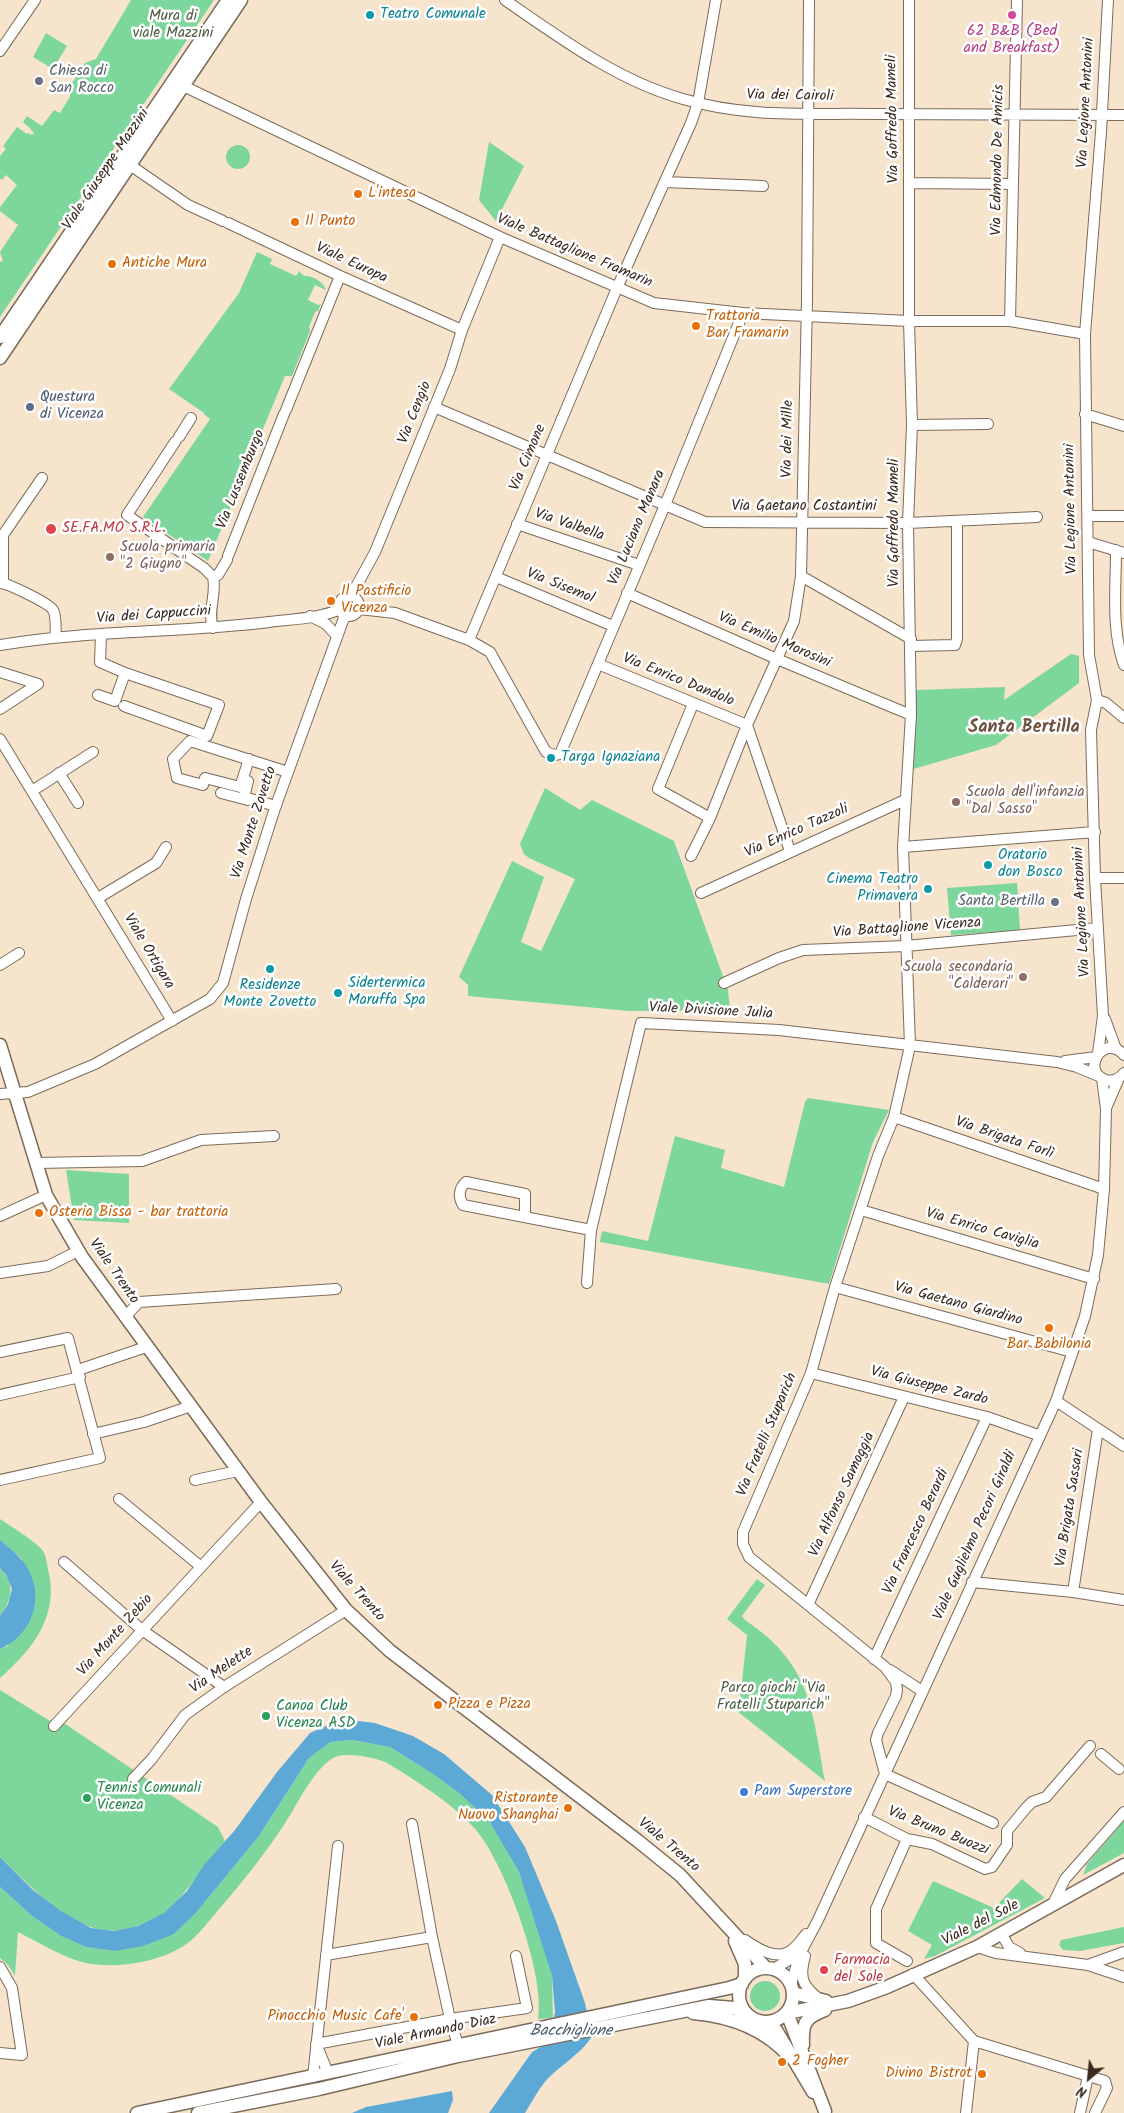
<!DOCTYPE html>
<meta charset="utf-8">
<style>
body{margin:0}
#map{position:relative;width:1124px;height:2113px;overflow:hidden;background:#f6e4cc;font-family:Kalam,sans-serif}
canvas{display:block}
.north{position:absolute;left:1064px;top:2053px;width:50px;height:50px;-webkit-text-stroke:4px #fff;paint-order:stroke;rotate:208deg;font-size:14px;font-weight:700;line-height:20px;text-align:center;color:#3b2a1e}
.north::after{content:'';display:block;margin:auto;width:18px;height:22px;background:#3b2a1e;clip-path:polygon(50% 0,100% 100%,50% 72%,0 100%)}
</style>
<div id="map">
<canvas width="1124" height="2113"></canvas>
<div class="north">N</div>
</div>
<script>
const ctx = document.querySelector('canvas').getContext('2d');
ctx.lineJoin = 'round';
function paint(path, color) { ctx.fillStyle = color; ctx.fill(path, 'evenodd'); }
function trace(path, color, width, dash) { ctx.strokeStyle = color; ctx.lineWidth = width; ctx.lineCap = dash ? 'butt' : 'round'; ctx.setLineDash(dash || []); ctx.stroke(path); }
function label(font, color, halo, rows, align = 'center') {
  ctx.font = font + ' Kalam,sans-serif'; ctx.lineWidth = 5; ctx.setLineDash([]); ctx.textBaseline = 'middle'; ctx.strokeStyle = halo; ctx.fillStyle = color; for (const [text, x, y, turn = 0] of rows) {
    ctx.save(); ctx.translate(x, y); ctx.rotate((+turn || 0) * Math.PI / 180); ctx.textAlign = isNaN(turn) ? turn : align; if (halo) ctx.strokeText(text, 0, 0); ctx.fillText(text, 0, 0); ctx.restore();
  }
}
paint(new Path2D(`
 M 131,0 L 214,0 L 0,317 L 0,262 L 3,261 L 0,252 L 18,225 L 0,211 L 0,207 L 17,185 L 6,175 L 2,180 L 0,178 L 0,156 L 6,149 L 3,146 L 17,127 L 27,134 L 28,133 L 32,135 L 34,133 L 31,130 L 31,129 L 23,122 L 27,116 L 42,126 L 54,110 L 60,113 L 70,97 L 70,93 L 67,91 L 85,63 L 96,59 Z
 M 46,33 L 67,46 L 53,69 L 33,57 Z
 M 489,142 L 524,166 L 496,221 L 479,200 Z
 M226 157a12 12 0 1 1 24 0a12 12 0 1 1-24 0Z
 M 257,252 L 272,259 L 270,264 L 296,276 L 299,271 L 304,276 C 312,275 324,282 326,290 L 315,285 L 308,300 L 318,305 L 321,304 L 318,311 L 315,312 L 309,327 L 310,331 L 292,376 L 285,376 L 208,561 L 143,517 L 210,419 L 204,414 L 204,413 L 169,389 L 239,293 Z
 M 1071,654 L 1079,656 L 1079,683 L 996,745 L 910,770 L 915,690 L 1005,687 L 1004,700 Z
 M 545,788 L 580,810 L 592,800 L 674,841 L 728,990 L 730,1010 L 629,1011 L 468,996 L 468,985 L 459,977 L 512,861 L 544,877 L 521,942 L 541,951 L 575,879 L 529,858 L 524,854 L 520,844 Z
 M 1017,883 L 1020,930 L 951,935 L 947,888 Z
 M 808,1098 L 889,1110 L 873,1142 L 829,1284 L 600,1242 L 602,1231 L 648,1241 L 675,1136 L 725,1150 L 721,1168 L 784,1187 L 805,1102 Z
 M 66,1170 L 129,1174 L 129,1223 L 74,1220 Z
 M 0,1519 C 9,1525 38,1543 43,1551 C 46,1555 47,1564 48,1569 C 60,1615 33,1649 0,1678 L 0,1649 L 8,1646 L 22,1559 L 0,1540 Z
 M 0,1568 C 16,1586 12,1598 0,1616 Z
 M 757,1579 L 765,1585 L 742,1616 L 745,1620 C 811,1664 812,1709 825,1781 L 737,1711 L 740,1700 L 747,1635 L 727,1619 Z
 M 0,1690 L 50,1721 L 55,1717 L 218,1827 L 225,1841 C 205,1864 189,1890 167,1911 C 161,1916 153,1919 146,1922 C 131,1930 107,1934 91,1927 C 57,1915 26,1882 0,1857 Z
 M 352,1740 L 390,1747 L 436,1776 L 460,1794 L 489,1821 L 519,1872 L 533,1912 L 552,1976 L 553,2018 L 538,2019 C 546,1976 505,1864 476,1830 C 456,1807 428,1789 402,1772 C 396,1769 391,1765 385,1762 C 374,1757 345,1752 335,1757 C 315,1767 299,1801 287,1820 C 266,1853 241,1884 215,1914 C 206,1925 194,1940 182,1947 C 156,1963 111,1970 82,1962 C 60,1956 38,1942 18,1932 L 15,1976 L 8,1965 L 0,1958 L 0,1887 L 32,1916 L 61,1936 L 86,1947 L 115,1951 L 174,1934 L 195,1914 L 259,1836 L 309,1758 L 329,1742 Z
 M 1124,1821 L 1124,1853 L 1083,1875 L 1087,1864 Z
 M 1022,1879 L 1045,1898 L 935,1956 L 924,1959 L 932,1945 L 908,1931 L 933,1881 L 994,1908 Z
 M 1124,1927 L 1124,1943 L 1080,1951 L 1063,1950 L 1059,1945 L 1061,1940 Z
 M750 1996a15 15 0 1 1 30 0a15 15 0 1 1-30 0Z`), '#7dd79d');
paint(new Path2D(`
 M 0,1540 C 12,1550 25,1560 31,1575 C 43,1604 29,1637 0,1649 L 0,1616 L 8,1604 L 12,1589 L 6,1575 L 0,1568 Z
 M 341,1719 L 375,1723 L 413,1736 L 444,1754 L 492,1795 L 525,1847 L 556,1921 L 585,2003 L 592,2036 C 582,2054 558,2066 544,2083 C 537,2092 531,2103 525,2113 L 489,2113 L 532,2052 L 549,2042 L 555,2012 L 552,1976 L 519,1872 L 489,1821 L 460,1794 L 436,1776 L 390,1747 L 352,1740 L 330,1742 L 309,1758 L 259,1836 L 195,1914 L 174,1934 L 143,1946 L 115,1951 L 86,1947 L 61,1936 L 32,1916 L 0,1887 L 0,1857 L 33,1890 L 61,1911 L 91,1928 L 114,1931 L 138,1926 L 164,1913 L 187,1891 L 204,1865 L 235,1830 L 277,1772 L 310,1733 Z
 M 452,2091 L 453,2100 L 448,2113 L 352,2113 L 366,2107 Z`), '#5da9d6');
const minor = new Path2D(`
 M 505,0 C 560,38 618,81 683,99 C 747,118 808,113 874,114 C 958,114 1041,114 1124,115
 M 909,0 L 909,321 L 912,425 L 908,523 L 911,715 L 903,847 L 910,1046 L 894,1117 L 878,1156 L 835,1287 L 811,1373 L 743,1532 L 743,1544 L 749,1557 L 885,1667 L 896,1682 L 897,1690 L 896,1696 L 878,1733 L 876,1740 L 885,1774 L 993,1823
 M 0,51 L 35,0
 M 177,83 L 500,237 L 654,303 L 743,313 L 909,321 L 1010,321 L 1085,334
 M 130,165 L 188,205 L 223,221
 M 665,182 L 763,186
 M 910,183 L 1013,184
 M 228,223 L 340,276 L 462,330
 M 1010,321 L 1017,0
 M 434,407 L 705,522 L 908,523 L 1037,517
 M 286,410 L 340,276
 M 1085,414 L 1124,426
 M 912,425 L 988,424
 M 179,437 L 191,418
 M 175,442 L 127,515 L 204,568 L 213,577
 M 1088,516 L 1124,516
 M 517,524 L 639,565
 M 1088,542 L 1124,553
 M 1116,550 C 1116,588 1111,629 1124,665
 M 228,556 L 284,414
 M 801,576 L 911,639
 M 213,577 L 218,575 L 227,560
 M 496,577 L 613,626
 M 0,583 C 7,583 49,603 53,610 C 57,616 55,630 56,637
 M 3,583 L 3,535 L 42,478
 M 627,593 L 777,659 L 911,715
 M339 606a10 10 0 1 1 20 0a10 10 0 1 1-20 0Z
 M 351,596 L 375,552 L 450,369 L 462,330 L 500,237
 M 359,609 L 395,613 L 469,640 L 490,652 L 546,752 L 554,755 L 560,754 L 665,505 L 743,313
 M 310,616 L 326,624 L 337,636
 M 213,628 C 207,611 217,595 213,577
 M 469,640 L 617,288 L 691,123 L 698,103 L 716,0
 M 0,645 C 89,630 180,633 269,622 C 291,619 319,619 340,609
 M 911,646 L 955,645 L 957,639 L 957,522
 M 598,664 L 747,725
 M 0,672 L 38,684 L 0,709
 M 98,695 L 115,701 L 125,673 L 100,662 L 101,635
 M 1097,700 L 1106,703 L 1124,718
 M 693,704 L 658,789 L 710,818
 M 124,706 L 207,736 L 219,705 L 125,673
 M 747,725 L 790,851
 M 0,739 L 172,1021
 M 249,759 L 240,787 L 205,778 L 203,785 L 177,778 L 173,759 L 190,741 L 288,772
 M 59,773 L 78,803
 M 248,781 L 244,797 L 276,806
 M 32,791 L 93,752
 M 221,793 L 248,800
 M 903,847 L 1095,832
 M 691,856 L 710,818 L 747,725 L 794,621 L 801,576 L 807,302 L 809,0
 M 1095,878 L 1124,878
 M 701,893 L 905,800
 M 98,898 L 156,863 L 166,847
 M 0,965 L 19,953
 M 724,983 L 779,958 L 803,950 L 906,946 L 1098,928
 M 1105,1019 L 1116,1049
 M 1098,1053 L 1103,1016 L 1095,878 L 1091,730 L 1097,700 L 1089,655 L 1085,334 L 1101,132 L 1108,0
 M 1124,1055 C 1103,1032 1080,1072 1106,1080 C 1113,1082 1119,1079 1124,1073
 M 1065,1061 L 1096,1057
 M 0,1094 L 28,1092 L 95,1064 L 210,999 L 223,983 L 246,899 L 275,808 L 345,615
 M 1106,1108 L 1119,1078
 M 894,1117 L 1104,1189
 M 36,1163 L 142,1161 L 201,1140 L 274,1136
 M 861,1210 L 1094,1279
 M 0,1216 L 46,1195
 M 525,1216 L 525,1194 L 466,1182 C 459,1188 458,1197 463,1205 L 591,1230 L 641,1023 L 779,1030 L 1057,1062 L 1077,1067 L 1099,1076
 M 0,1273 L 48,1266 L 78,1251
 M 587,1283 L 591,1230
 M 835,1287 L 1072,1352
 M 125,1317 L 139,1302 L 336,1289
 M 0,1352 L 68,1338 L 100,1458 L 0,1480
 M 78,1370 L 146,1347
 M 811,1373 L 987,1417 L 1038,1435
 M 0,1395 L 80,1377
 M 1056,1401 L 1124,1446
 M 93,1434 L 144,1422 L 191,1406
 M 195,1480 L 238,1471
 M 119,1499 L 200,1566
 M 64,1562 L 142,1630 L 224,1687
 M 972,1582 L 1073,1592 L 1124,1600
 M 1073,1592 L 1098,1429
 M 808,1605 L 904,1397
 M 874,1659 L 987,1417
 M 890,1670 L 922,1691
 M 54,1726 L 261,1502
 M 1101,1754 L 1119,1769
 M 133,1779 L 151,1760 L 185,1715 L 224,1687 L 346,1610
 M 864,1817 L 907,1839 L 932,1844 L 985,1869 L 992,1867 L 1007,1845 L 1007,1831 L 1026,1808 L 1032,1802 L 1046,1797 L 1090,1746
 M 412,1824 L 432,1937
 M 1053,1904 L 1065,1879 L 1124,1812
 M 1001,1933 L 1009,1947 L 1020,1953
 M 745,1940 C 758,1949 778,1962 793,1949 C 798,1945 802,1939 806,1934
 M 977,1947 L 996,1953 L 1088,1965 L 1124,1977
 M 805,1956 C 799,1978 802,1985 819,1999
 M 907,1961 L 876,1943 L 876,1909 L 907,1839
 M 1088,1965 L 1124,1952
 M 0,1967 L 12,1988 L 22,2055 L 0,2053
 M 773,1969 L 800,1954
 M 913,1974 L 974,2041 L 1105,2081 L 1107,2088 L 1095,2113
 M 791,1984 L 800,1954 L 818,1920 L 1056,1401 L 1085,1316 L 1098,1255 L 1104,1189 L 1106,1109 L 1102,1078
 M 316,2044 L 450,2019 L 432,1937 L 326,1955
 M 458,2045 L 450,2019 L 527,2008 L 516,1956
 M 317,2046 L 328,2073
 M 313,2077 L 338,1846
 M 966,2113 L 974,2041
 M 1080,2113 L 1088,2076`);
const major = new Path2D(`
 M 0,337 L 228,0
 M 0,358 L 241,0
 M 0,1045 L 46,1195 L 82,1257 L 261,1502 L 346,1610 L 390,1651 L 638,1841 L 680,1875 L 766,1968
 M 735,1941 L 745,1964 L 745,1979
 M739 1995a27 27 0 1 1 54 0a27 27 0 1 1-54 0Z
 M 793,1993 L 826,2001
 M 693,2013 C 730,2016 765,2029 790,2057
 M 760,2022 L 776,2030 L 813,2092
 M 803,2045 C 802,2024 804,2018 825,2010
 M 825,2111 L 787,2013 L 848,2001 L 887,1987 L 977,1947 L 1124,1865
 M 137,2113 L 729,1988 L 742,1984
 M 198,2113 L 319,2089 L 458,2056 L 709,2006 L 734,2008 L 746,2013`);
trace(minor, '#7c6b5b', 12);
trace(major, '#7c6b5b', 15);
trace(minor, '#fff', 10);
trace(major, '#fff', 12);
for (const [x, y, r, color] of [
 [370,15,5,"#0f9aa8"],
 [1012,15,5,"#d1479c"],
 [39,81,5,"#6b7280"],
 [358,194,5,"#e8710a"],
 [295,222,5,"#e8710a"],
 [112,264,5,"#e8710a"],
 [696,326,5,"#e8710a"],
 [30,407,5,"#5c6f8a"],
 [51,529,6,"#e0444e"],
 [110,557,5,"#8d6e63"],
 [331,601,5,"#e8710a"],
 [551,758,5,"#0f9aa8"],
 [956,802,5,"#8d6e63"],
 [988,865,5,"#0f9aa8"],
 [928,889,5,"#0f9aa8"],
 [1055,902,5,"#6b7280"],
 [270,969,5,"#0f9aa8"],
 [1023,977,5,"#8d6e63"],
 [338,993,5,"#0f9aa8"],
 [39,1213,5,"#e8710a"],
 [1049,1328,5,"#e8710a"],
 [438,1705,5,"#e8710a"],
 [266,1716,5,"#2e9e5b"],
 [744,1792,5,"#3f7fe0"],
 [87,1798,5,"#2e9e5b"],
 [568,1808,5,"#e8710a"],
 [824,1970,5,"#e0444e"],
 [414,2017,5,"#e8710a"],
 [782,2062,5,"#e8710a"],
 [982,2074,5,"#e8710a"]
]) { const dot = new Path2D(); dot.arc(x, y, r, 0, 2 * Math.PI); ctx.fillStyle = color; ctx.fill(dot); trace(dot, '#fff', 2); }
label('15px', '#0d838f', '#fff', [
 ["Teatro Comunale",380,15],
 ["Targa Ignaziana",561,758],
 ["Oratorio",998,856],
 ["don Bosco",998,873],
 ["Cinema Teatro",918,880,"right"],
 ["Primavera",918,897,"right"],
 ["Sidertermica",348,984],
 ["Maruffa Spa",348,1001],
 ["Residenze",270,986,"center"],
 ["Monte Zovetto",270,1003,"center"]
], 'left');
label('15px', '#4f5e44', '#fff', [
 ["Mura di",173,17],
 ["viale Mazzini",173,34],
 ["Parco giochi \"Via",773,1689],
 ["Fratelli Stuparich\"",773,1706]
]);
label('15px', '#b23c85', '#fff', [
 ["62 B&B (Bed",1012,32],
 ["and Breakfast)",1012,49]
]);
label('15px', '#5b616d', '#fff', [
 ["Chiesa di",49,72],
 ["San Rocco",49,89],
 ["Santa Bertilla",1045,902,"right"]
], 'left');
label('15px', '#3b2a1e', '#fff', [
 ["Via dei Cairoli",790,97,1],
 ["Via Legione Antonini",1087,103,-87],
 ["Via Goffredo Mameli",894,119,-91],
 ["Via Edmondo De Amicis",999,160,-89],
 ["Viale Giuseppe Mazzini",107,170,-56],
 ["Viale Battaglione Framarin",574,252,23],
 ["Viale Europa",351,264,25],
 ["Via Cengio",416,413,-68],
 ["Via dei Mille",789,439,-89],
 ["Via Cimone",529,458,-67],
 ["Via Lussemburgo",242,480,-68],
 ["Via Gaetano Costantini",804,507],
 ["Via Legione Antonini",1072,509,-91],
 ["Via Goffredo Mameli",895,523,-90],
 ["Via Valbella",569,526,19],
 ["Via Luciano Manara",638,528,-67],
 ["Via Sisemol",560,587,22],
 ["Via dei Cappuccini",154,616,-4],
 ["Via Emilio Morosini",774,641,23],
 ["Via Enrico Dandolo",678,681,22],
 ["Via Monte Zovetto",255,823,-72],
 ["Via Enrico Tazzoli",797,832,-24],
 ["Via Legione Antonini",1083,912,-93],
 ["Via Battaglione Vicenza",907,929,-4],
 ["Viale Ortigara",148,952,59],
 ["Viale Divisione Julia",711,1012,3],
 ["Via Brigata Forlì",1004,1139,19],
 ["Via Enrico Caviglia",982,1230,16],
 ["Viale Trento",113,1272,55],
 ["Via Gaetano Giardino",958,1305,15],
 ["Via Giuseppe Zardo",929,1387,14],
 ["Via Fratelli Stuparich",768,1435,-67],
 ["Via Alfonso Samoggia",843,1495,-65],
 ["Via Brigata Sassari",1071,1508,-81],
 ["Via Francesco Berardi",917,1532,-65],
 ["Viale Guglielmo Pecori Giraldi",976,1536,-66],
 ["Viale Trento",356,1592,48],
 ["Via Monte Zebio",116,1636,-48],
 ["Via Melette",222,1671,-34],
 ["Via Bruno Buozzi",938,1832,22],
 ["Viale Trento",668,1846,40],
 ["Viale del Sole",981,1924,-27],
 ["Viale Armando Diaz",436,2033,-12]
]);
label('15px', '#c56008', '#fff', [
 ["L'intesa",368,194],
 ["Il Punto",305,222],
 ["Antiche Mura",122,264],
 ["Trattoria",706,317],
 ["Bar Framarin",706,334],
 ["Il Pastificio",341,592],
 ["Vicenza",341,609],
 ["Osteria Bissa - bar trattoria",49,1213],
 ["Bar Babilonia",1049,1345,"center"],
 ["Pizza e Pizza",448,1705],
 ["Ristorante",558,1799,"right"],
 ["Nuovo Shanghai",558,1816,"right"],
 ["Pinocchio Music Cafe'",404,2017,"right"],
 ["2 Fogher",792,2062],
 ["Divino Bistrot",972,2074,"right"]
], 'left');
label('15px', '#4e5e75', '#fff', [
 ["Questura",40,398],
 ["di Vicenza",40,415]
], 'left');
label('15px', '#be3a42', '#fff', [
 ["SE.FA.MO S.R.L.",62,529],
 ["Farmacia",834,1961],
 ["del Sole",834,1978]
], 'left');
label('15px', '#785e54', '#fff', [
 ["Scuola primaria",120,548],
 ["\"2 Giugno\"",120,565],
 ["Scuola dell'infanzia",966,793],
 ["\"Dal Sasso\"",966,810],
 ["Scuola secondaria",1013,968,"right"],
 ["\"Calderari\"",1013,985,"right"]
], 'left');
label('15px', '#27864d', '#fff', [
 ["Canoa Club",276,1707],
 ["Vicenza ASD",276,1724],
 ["Tennis Comunali",97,1789],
 ["Vicenza",97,1806]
], 'left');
label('15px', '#366cbe', '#fff', [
 ["Pam Superstore",754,1792]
], 'left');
label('italic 16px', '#495d68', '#fff', [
 ["Bacchiglione",571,2032]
]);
label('bold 18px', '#705442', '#fff', [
 ["Santa Bertilla",1024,729]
]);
</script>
